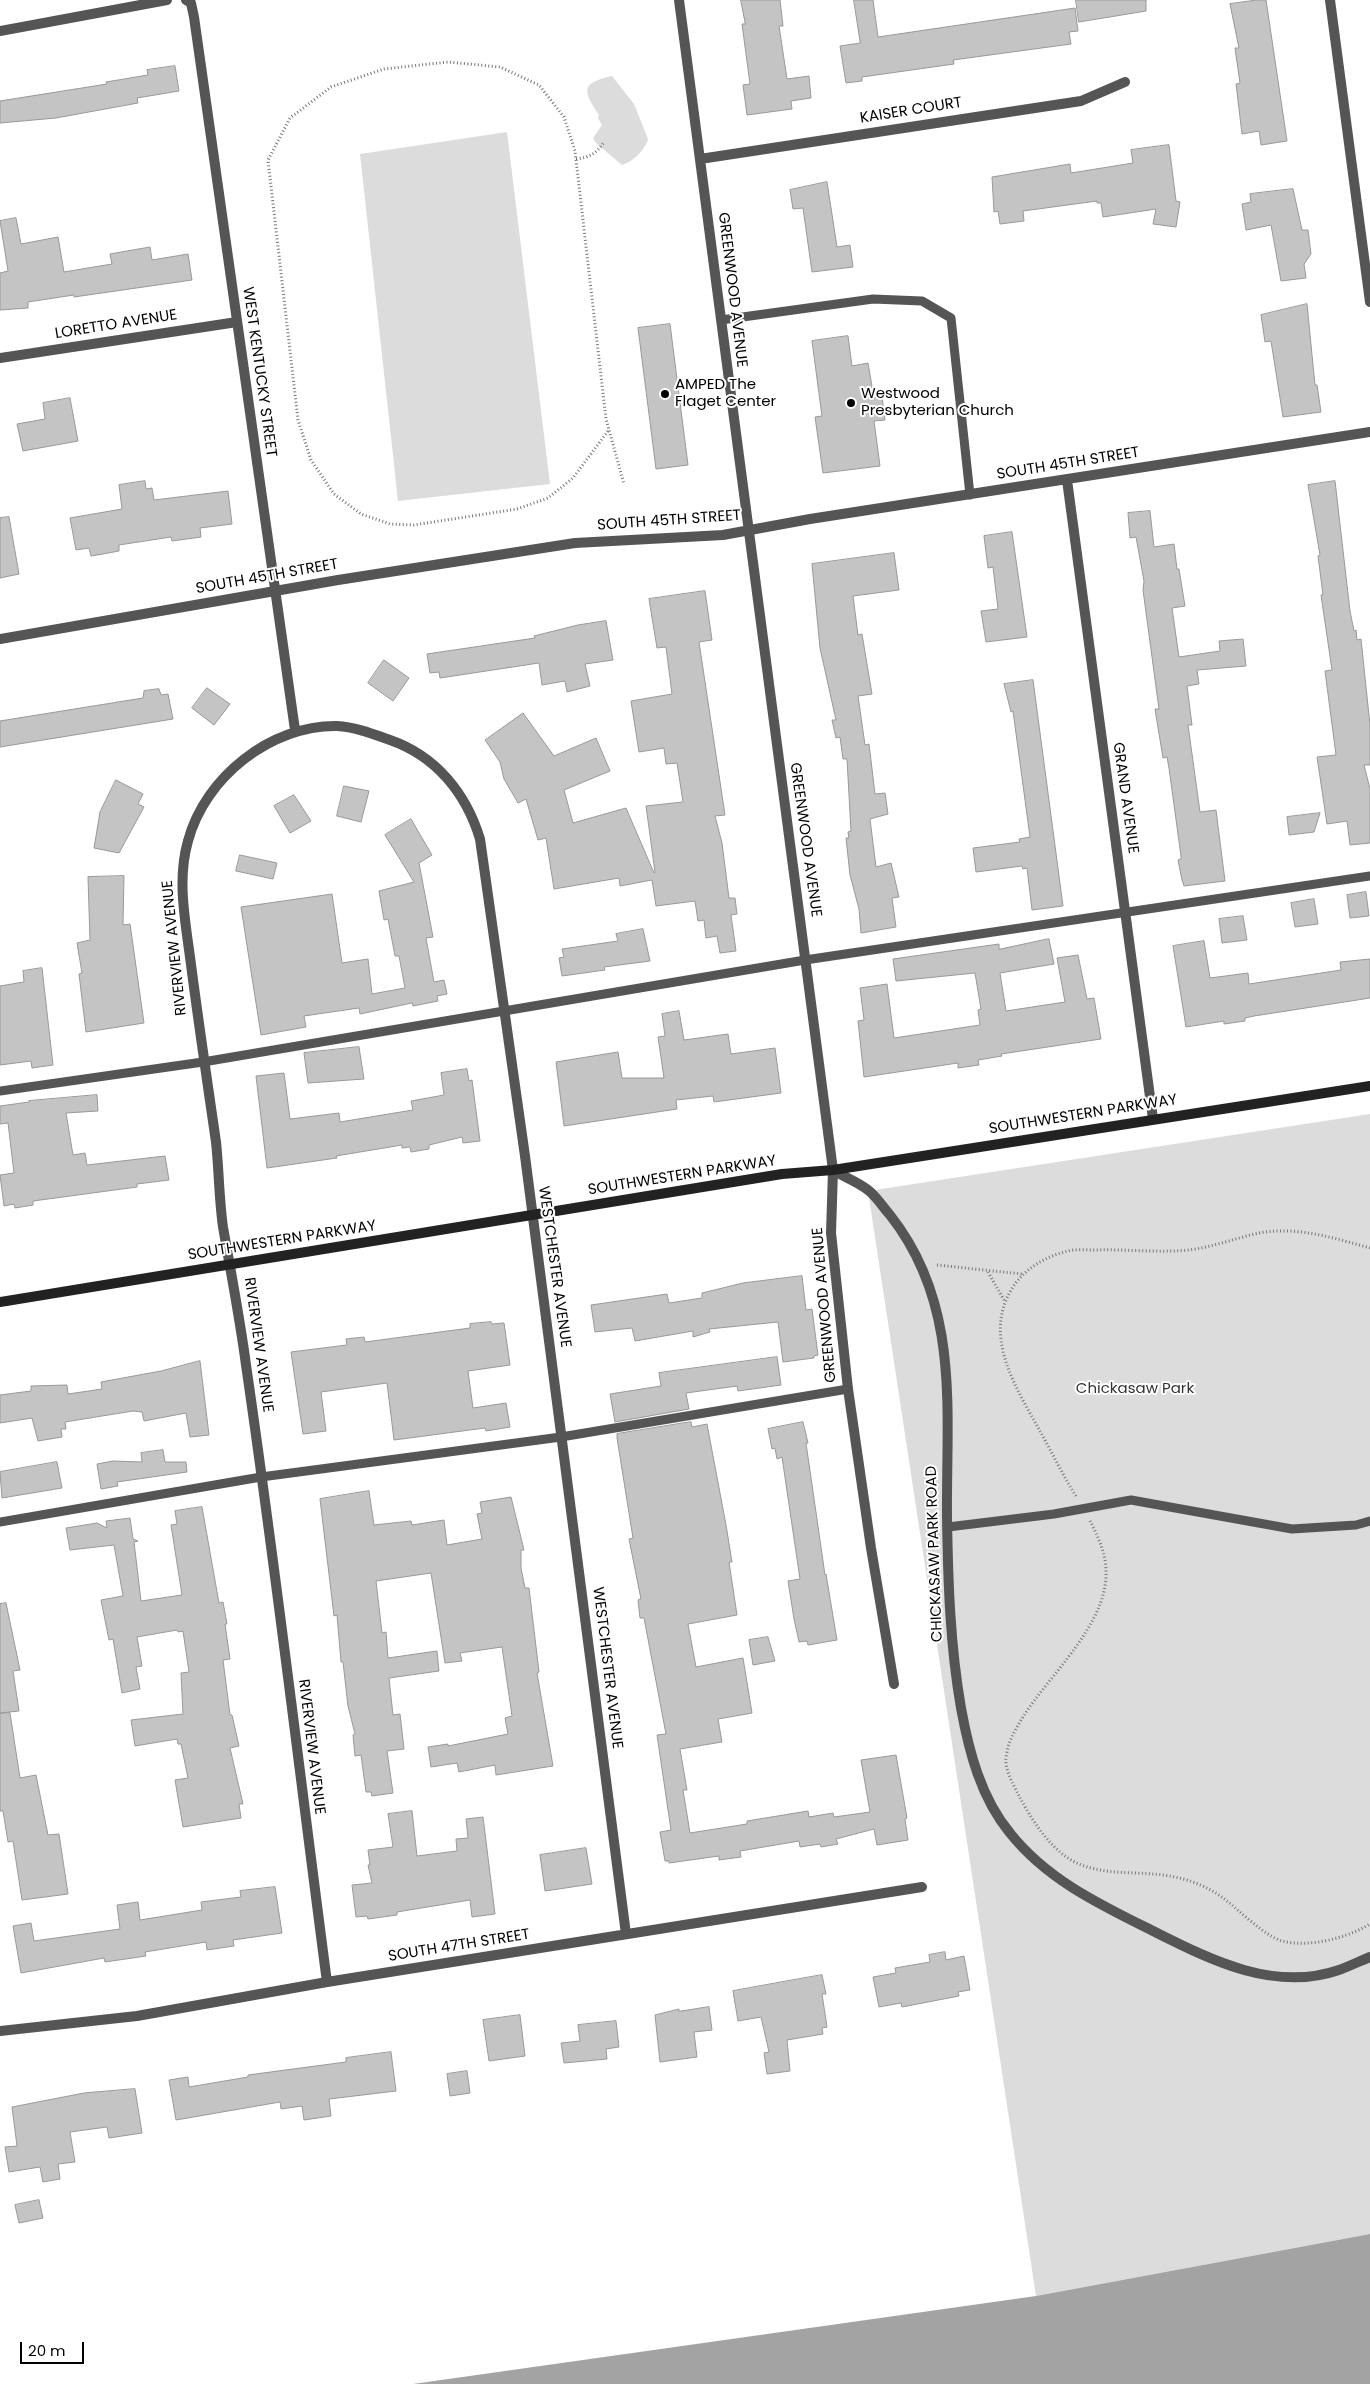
<!DOCTYPE html>
<style>
body{margin:0}
#map{position:relative;width:1370px;height:2384px;overflow:hidden;background:#fff;font-family:Poppins,sans-serif}
canvas{display:block}
.scale{position:absolute;left:20px;top:2342px;width:64px;height:22px;box-sizing:border-box;border:2px solid #000;border-top:0;padding-left:6px;font-size:15px;line-height:18px;white-space:nowrap;color:#000;-webkit-text-stroke:4px #fff;paint-order:stroke}
</style>
<div id="map">
<canvas width="1370" height="2384"></canvas>
<div class="scale">20 m</div>
</div>
<script>
const ctx = document.querySelector('canvas').getContext('2d');
ctx.lineJoin = 'round';
function paint(path, color) { ctx.fillStyle = color; ctx.fill(path, 'evenodd'); }
function trace(path, color, width, dash) { ctx.strokeStyle = color; ctx.lineWidth = width; ctx.lineCap = dash ? 'butt' : 'round'; ctx.setLineDash(dash || []); ctx.stroke(path); }
function label(font, color, halo, rows, align = 'center') {
  ctx.font = font + ' Poppins,sans-serif'; ctx.lineWidth = 4; ctx.setLineDash([]); ctx.textBaseline = 'middle'; ctx.strokeStyle = halo; ctx.fillStyle = color; for (const [text, x, y, turn = 0] of rows) {
    ctx.save(); ctx.translate(x, y); ctx.rotate((+turn || 0) * Math.PI / 180); ctx.textAlign = isNaN(turn) ? turn : align; if (halo) ctx.strokeText(text, 0, 0); ctx.fillText(text, 0, 0); ctx.restore();
  }
}
paint(new Path2D(`
 M 612,76 L 634,104 L 648,139 C 645,150 633,162 622,165 L 596,143 L 593,138 L 602,125 L 598,118 L 599,115 C 583,91 580,83 612,76 Z
 M 507,132 L 550,484 L 398,501 L 360,154 Z
 M 1370,1114 L 1370,2234 L 1036,2296 L 868,1191 Z`), '#dcdcdc');
paint(new Path2D(`
 M 1370,2234 L 1370,2384 L 413,2384 L 1036,2296 Z`), '#a3a3a3');
const building = new Path2D(`
 M 741,0 L 780,0 L 783,26 L 779,26 L 787,79 L 809,76 L 811,98 L 791,101 L 792,109 L 747,115 L 743,85 L 750,84 L 742,24 L 745,24 Z
 M 854,0 L 873,0 L 878,37 L 1075,8 L 1078,31 L 1069,32 L 1071,44 L 953,60 L 954,64 L 862,77 L 862,81 L 846,83 L 840,46 L 860,43 Z
 M 1076,0 L 1146,0 L 1146,11 L 1079,22 Z
 M 1257,0 L 1266,0 L 1287,141 L 1261,145 L 1259,131 L 1242,134 L 1236,84 L 1240,83 L 1235,48 L 1239,48 L 1230,4 Z
 M 175,66 L 179,91 L 137,98 L 138,103 L 56,118 L 0,123 L 0,101 L 107,84 L 106,82 L 148,75 L 147,70 Z
 M 1169,145 L 1176,201 L 1180,202 L 1176,227 L 1153,224 L 1156,209 L 1103,217 L 1101,203 L 1097,203 L 1097,201 L 1023,211 L 1024,221 L 1000,224 L 998,211 L 994,212 L 992,177 L 1070,164 L 1071,173 L 1133,163 L 1131,150 Z
 M 827,182 L 837,247 L 850,245 L 853,267 L 812,272 L 803,208 L 793,209 L 790,190 Z
 M 1293,189 L 1302,230 L 1308,230 L 1311,254 L 1304,264 L 1306,278 L 1281,281 L 1271,225 L 1246,230 L 1242,204 L 1251,202 L 1250,194 Z
 M 16,218 L 21,244 L 58,237 L 64,272 L 112,264 L 110,254 L 150,247 L 152,260 L 188,254 L 192,280 L 74,297 L 74,295 L 28,302 L 28,308 L 0,310 L 0,273 L 8,271 L 0,221 Z
 M 1307,304 L 1315,385 L 1317,385 L 1321,412 L 1283,417 L 1271,341 L 1265,342 L 1261,315 Z
 M 670,324 L 688,465 L 656,469 L 638,328 Z
 M 848,336 L 852,366 L 868,363 L 874,398 L 882,397 L 885,420 L 874,421 L 880,466 L 823,473 L 815,417 L 822,416 L 812,341 Z
 M 70,398 L 78,441 L 23,451 L 17,424 L 45,419 L 43,403 Z
 M 145,481 L 146,489 L 152,488 L 154,500 L 228,491 L 232,524 L 200,528 L 201,537 L 172,541 L 171,537 L 119,545 L 119,551 L 103,554 L 91,556 L 89,548 L 76,550 L 70,518 L 122,509 L 119,485 Z
 M 1335,481 L 1350,611 L 1354,631 L 1356,630 L 1357,640 L 1361,639 L 1370,725 L 1370,765 L 1364,765 L 1370,789 L 1370,843 L 1350,845 L 1347,821 L 1327,824 L 1317,757 L 1336,755 L 1325,671 L 1332,670 L 1321,595 L 1323,595 L 1318,556 L 1320,555 L 1308,485 Z
 M 1150,511 L 1154,547 L 1174,544 L 1177,569 L 1179,569 L 1185,606 L 1172,608 L 1179,657 L 1220,651 L 1219,641 L 1243,639 L 1246,666 L 1197,670 L 1199,684 L 1187,686 L 1192,725 L 1188,725 L 1200,812 L 1216,810 L 1225,881 L 1184,886 L 1182,880 L 1178,860 L 1181,859 L 1181,856 L 1169,768 L 1167,757 L 1163,758 L 1155,709 L 1159,709 L 1143,590 L 1144,581 L 1136,537 L 1130,538 L 1128,513 Z
 M 9,517 L 19,574 L 0,578 L 0,518 Z
 M 1012,532 L 1027,637 L 986,642 L 981,611 L 998,609 L 993,567 L 988,568 L 984,536 Z
 M 894,553 L 899,590 L 853,596 L 858,635 L 862,634 L 872,694 L 858,696 L 865,745 L 869,744 L 875,794 L 885,793 L 888,814 L 870,819 L 876,867 L 891,863 L 899,897 L 892,898 L 896,927 L 861,933 L 859,909 L 850,875 L 846,838 L 849,838 L 848,832 L 851,831 L 847,759 L 843,759 L 840,737 L 836,738 L 832,720 L 836,720 L 820,648 L 812,564 Z
 M 705,591 L 712,640 L 699,642 L 725,815 L 715,816 L 722,843 L 729,898 L 735,898 L 737,914 L 731,915 L 736,951 L 720,953 L 717,936 L 706,938 L 704,920 L 698,921 L 695,901 L 656,906 L 652,880 L 620,886 L 619,878 L 554,889 L 546,838 L 538,840 L 526,799 L 518,803 L 504,779 L 500,762 L 485,740 L 523,713 L 554,756 L 596,738 L 610,771 L 564,790 L 573,823 L 626,808 L 654,873 L 655,872 L 646,806 L 683,802 L 677,763 L 666,764 L 664,748 L 639,752 L 631,701 L 672,694 L 666,647 L 657,648 L 649,599 Z
 M 606,621 L 613,660 L 585,664 L 590,686 L 567,692 L 565,681 L 542,685 L 539,663 L 440,678 L 439,672 L 430,673 L 427,654 L 535,638 L 534,636 L 578,625 Z
 M 384,660 L 409,678 L 393,701 L 368,683 Z
 M 1033,680 L 1063,906 L 1032,910 L 1027,868 L 1023,869 L 1022,866 L 976,872 L 973,848 L 1020,842 L 1019,839 L 1030,837 L 1013,711 L 1011,712 L 1004,684 Z
 M 207,688 L 230,704 L 214,725 L 192,708 Z
 M 159,689 L 161,695 L 168,694 L 173,719 L 0,747 L 0,721 L 143,698 L 144,691 Z
 M 116,780 L 143,794 L 138,804 L 144,807 L 119,853 L 94,848 L 100,812 Z
 M 344,786 L 369,791 L 361,822 L 337,816 Z
 M 294,795 L 311,821 L 290,833 L 274,806 Z
 M 1320,813 L 1314,832 L 1289,835 L 1287,817 Z
 M 411,819 L 432,855 L 419,863 L 433,937 L 426,938 L 434,982 L 444,980 L 447,994 L 437,996 L 438,1001 L 413,1006 L 412,1003 L 360,1014 L 359,1008 L 304,1016 L 306,1027 L 261,1035 L 241,907 L 332,894 L 342,963 L 368,959 L 372,994 L 405,988 L 399,956 L 395,956 L 388,919 L 384,920 L 379,891 L 414,882 L 385,835 Z
 M 240,855 L 277,863 L 273,879 L 236,871 Z
 M 124,876 L 123,925 L 130,924 L 144,1023 L 86,1032 L 79,974 L 82,973 L 77,943 L 90,940 L 88,877 Z
 M 1366,892 L 1369,916 L 1350,918 L 1347,895 Z
 M 1314,899 L 1318,924 L 1295,927 L 1291,903 Z
 M 1243,916 L 1247,940 L 1222,943 L 1219,919 Z
 M 643,929 L 650,961 L 604,967 L 605,970 L 562,976 L 559,958 L 564,957 L 562,949 L 618,941 L 616,934 Z
 M 1049,939 L 1054,964 L 1000,973 L 1006,1011 L 1065,1002 L 1057,958 L 1078,955 L 1087,999 L 1094,998 L 1101,1039 L 1001,1054 L 1002,1056 L 978,1060 L 979,1065 L 958,1068 L 958,1063 L 864,1077 L 858,1021 L 864,1020 L 860,988 L 887,984 L 894,1038 L 980,1025 L 978,1010 L 981,1009 L 975,973 L 896,981 L 893,959 L 999,944 L 999,949 Z
 M 1204,941 L 1210,978 L 1248,973 L 1249,984 L 1341,970 L 1340,962 L 1370,959 L 1370,998 L 1254,1016 L 1245,1018 L 1245,1021 L 1224,1024 L 1224,1021 L 1186,1027 L 1173,946 Z
 M 42,968 L 53,1065 L 32,1068 L 31,1061 L 0,1065 L 0,986 L 24,982 L 23,971 Z
 M 679,1011 L 684,1040 L 728,1034 L 731,1054 L 775,1048 L 781,1093 L 714,1102 L 713,1096 L 676,1100 L 677,1109 L 564,1126 L 556,1062 L 618,1052 L 622,1078 L 664,1078 L 658,1037 L 665,1036 L 662,1014 Z
 M 359,1047 L 364,1079 L 308,1083 L 304,1053 Z
 M 467,1069 L 469,1081 L 472,1080 L 480,1141 L 463,1143 L 462,1137 L 429,1145 L 429,1149 L 411,1152 L 410,1147 L 402,1148 L 402,1145 L 336,1156 L 337,1158 L 267,1168 L 256,1076 L 284,1073 L 290,1119 L 339,1113 L 340,1122 L 413,1110 L 411,1101 L 444,1095 L 441,1073 Z
 M 97,1095 L 98,1111 L 66,1113 L 73,1155 L 85,1153 L 87,1165 L 165,1156 L 169,1180 L 137,1184 L 137,1187 L 33,1201 L 33,1205 L 15,1208 L 14,1204 L 4,1206 L 0,1175 L 14,1173 L 8,1123 L 0,1124 L 0,1106 L 29,1102 L 29,1101 Z
 M 802,1276 L 806,1310 L 812,1309 L 818,1355 L 814,1356 L 814,1358 L 783,1362 L 778,1322 L 709,1329 L 710,1332 L 693,1337 L 693,1331 L 635,1341 L 632,1328 L 595,1332 L 591,1305 L 667,1294 L 669,1303 L 702,1298 L 702,1293 L 743,1283 Z
 M 491,1322 L 492,1324 L 504,1323 L 510,1365 L 468,1371 L 473,1408 L 506,1403 L 510,1427 L 486,1431 L 485,1428 L 394,1440 L 387,1383 L 321,1392 L 326,1431 L 303,1434 L 291,1352 L 347,1345 L 346,1339 L 364,1337 L 365,1342 L 470,1328 L 470,1324 Z
 M 777,1357 L 781,1385 L 738,1391 L 737,1386 L 686,1393 L 689,1409 L 615,1422 L 610,1394 L 661,1386 L 659,1373 Z
 M 200,1361 L 209,1435 L 190,1437 L 186,1413 L 144,1421 L 142,1412 L 133,1411 L 65,1422 L 66,1429 L 61,1429 L 62,1437 L 38,1441 L 32,1418 L 0,1423 L 0,1395 L 31,1391 L 31,1386 L 67,1385 L 68,1394 L 102,1389 L 101,1382 L 161,1371 Z
 M 691,1422 L 692,1427 L 707,1424 L 726,1525 L 732,1562 L 729,1562 L 737,1615 L 688,1624 L 696,1667 L 743,1658 L 752,1713 L 718,1719 L 722,1742 L 680,1749 L 687,1790 L 683,1790 L 690,1833 L 747,1824 L 747,1821 L 808,1811 L 809,1817 L 833,1813 L 834,1817 L 870,1812 L 861,1760 L 896,1755 L 907,1818 L 905,1819 L 908,1840 L 877,1845 L 874,1829 L 836,1839 L 838,1844 L 821,1847 L 820,1844 L 800,1847 L 799,1841 L 740,1851 L 741,1857 L 719,1860 L 719,1856 L 669,1863 L 669,1861 L 665,1861 L 660,1832 L 671,1830 L 657,1735 L 666,1734 L 644,1618 L 640,1618 L 638,1600 L 641,1599 L 629,1539 L 633,1538 L 617,1438 L 617,1434 Z
 M 803,1422 L 808,1443 L 806,1443 L 825,1575 L 826,1574 L 837,1640 L 808,1645 L 807,1641 L 799,1642 L 794,1619 L 788,1581 L 800,1579 L 782,1457 L 777,1459 L 775,1448 L 772,1449 L 768,1429 Z
 M 163,1450 L 165,1462 L 186,1462 L 187,1472 L 117,1482 L 118,1486 L 101,1489 L 97,1464 L 113,1461 L 142,1462 L 141,1453 Z
 M 57,1462 L 62,1488 L 2,1498 L 0,1472 Z
 M 369,1491 L 374,1525 L 411,1521 L 412,1525 L 444,1520 L 447,1545 L 482,1539 L 477,1514 L 482,1513 L 480,1502 L 511,1497 L 524,1550 L 521,1550 L 521,1568 L 525,1588 L 529,1588 L 539,1672 L 537,1673 L 553,1766 L 496,1775 L 495,1765 L 459,1772 L 457,1763 L 431,1767 L 428,1747 L 448,1744 L 448,1746 L 508,1734 L 505,1718 L 512,1716 L 502,1647 L 460,1653 L 462,1661 L 445,1663 L 431,1573 L 376,1581 L 382,1633 L 386,1632 L 388,1658 L 437,1651 L 439,1671 L 389,1678 L 393,1715 L 400,1714 L 404,1749 L 387,1751 L 393,1793 L 372,1796 L 371,1792 L 366,1792 L 361,1755 L 355,1756 L 353,1735 L 355,1734 L 348,1706 L 343,1662 L 341,1662 L 337,1615 L 334,1616 L 320,1499 Z
 M 202,1507 L 219,1603 L 223,1602 L 227,1624 L 225,1624 L 230,1659 L 223,1660 L 230,1715 L 232,1715 L 239,1746 L 230,1748 L 243,1804 L 239,1804 L 241,1818 L 183,1827 L 175,1780 L 188,1778 L 181,1744 L 178,1744 L 177,1739 L 135,1746 L 131,1720 L 183,1714 L 181,1673 L 189,1672 L 183,1631 L 178,1632 L 177,1630 L 137,1637 L 142,1666 L 136,1667 L 140,1689 L 122,1693 L 113,1639 L 109,1640 L 101,1600 L 123,1596 L 114,1545 L 70,1550 L 66,1528 L 97,1523 L 107,1528 L 106,1521 L 130,1518 L 133,1539 L 138,1541 L 134,1542 L 141,1601 L 182,1595 L 171,1525 L 177,1524 L 175,1511 Z
 M 6,1603 L 20,1670 L 13,1671 L 19,1711 L 0,1713 L 0,1604 Z
 M 768,1637 L 775,1661 L 753,1665 L 749,1640 Z
 M 10,1713 L 20,1778 L 36,1775 L 48,1835 L 59,1834 L 68,1894 L 22,1900 L 13,1841 L 8,1842 L 3,1811 L 0,1811 L 0,1714 Z
 M 412,1811 L 417,1856 L 457,1851 L 456,1839 L 468,1838 L 466,1819 L 483,1817 L 495,1914 L 472,1917 L 470,1900 L 397,1912 L 397,1915 L 368,1919 L 367,1916 L 356,1917 L 352,1885 L 372,1883 L 368,1865 L 370,1865 L 368,1850 L 393,1847 L 388,1814 Z
 M 586,1848 L 592,1884 L 545,1891 L 540,1855 Z
 M 275,1887 L 282,1933 L 233,1940 L 234,1946 L 207,1950 L 206,1942 L 145,1952 L 146,1956 L 105,1962 L 104,1958 L 21,1973 L 13,1926 L 31,1923 L 34,1941 L 120,1929 L 117,1905 L 138,1902 L 140,1920 L 202,1910 L 201,1902 L 241,1897 L 240,1891 Z
 M 945,1952 L 946,1960 L 964,1956 L 970,1990 L 958,1992 L 959,1996 L 902,2007 L 901,2003 L 879,2007 L 873,1977 L 896,1973 L 895,1968 L 930,1962 L 929,1955 Z
 M 822,1975 L 826,1994 L 822,1994 L 827,2027 L 822,2028 L 823,2034 L 787,2040 L 790,2071 L 767,2074 L 764,2053 L 769,2052 L 761,2017 L 738,2021 L 733,1991 Z
 M 709,2007 L 712,2030 L 694,2032 L 697,2057 L 660,2062 L 655,2015 L 679,2009 L 679,2011 Z
 M 520,2015 L 525,2056 L 489,2061 L 483,2020 Z
 M 616,2021 L 619,2047 L 606,2049 L 607,2059 L 564,2063 L 561,2043 L 580,2041 L 578,2025 Z
 M 391,2052 L 396,2091 L 329,2099 L 331,2116 L 304,2120 L 302,2106 L 281,2109 L 280,2102 L 176,2120 L 169,2080 L 188,2077 L 189,2087 L 248,2077 L 248,2075 L 346,2062 L 346,2058 Z
 M 467,2071 L 470,2093 L 450,2096 L 447,2074 Z
 M 135,2089 L 142,2133 L 109,2138 L 107,2127 L 70,2132 L 75,2162 L 58,2164 L 60,2179 L 43,2182 L 40,2167 L 9,2172 L 5,2147 L 17,2146 L 12,2107 L 84,2093 Z
 M 39,2200 L 43,2218 L 19,2223 L 15,2205 Z`);
paint(building, '#c4c4c4');
trace(building, '#999', 1);
trace(new Path2D(`
 M 576,159 C 590,157 596,154 604,142
 M 608,431 L 573,478 L 548,498 L 517,509 L 414,525 L 390,524 L 361,514 L 334,494 L 311,460 L 298,420 L 268,160 L 290,118 L 331,87 L 384,69 L 448,62 L 500,67 L 539,85 L 564,117 L 575,151 L 606,419 L 624,484
 M 937,1265 L 1022,1274
 M 988,1272 L 1004,1300
 M 1076,1496 C 1063,1476 1053,1454 1041,1433 C 1017,1389 981,1336 1013,1287 C 1025,1268 1047,1256 1068,1251 C 1076,1249 1086,1250 1095,1250 C 1126,1249 1158,1253 1189,1250 C 1213,1247 1236,1238 1259,1233 C 1297,1226 1334,1238 1370,1248
 M 1090,1521 C 1098,1536 1106,1554 1106,1571 C 1108,1624 1049,1675 1023,1717 C 1015,1730 1007,1743 1006,1759 C 1005,1770 1013,1784 1018,1794 C 1031,1819 1052,1853 1079,1864 C 1103,1874 1129,1872 1154,1874 C 1180,1876 1206,1884 1227,1901 C 1241,1912 1265,1936 1282,1941 C 1309,1948 1347,1938 1370,1924`), '#777', 3, [1, 2.5]);
trace(new Path2D(`
 M 721,320 L 873,299 L 922,301 L 951,318 L 970,495
 M 0,1091 L 203,1062 L 805,960 L 1370,876
 M 0,1522 L 261,1477 L 561,1437 L 848,1389
 M 948,1527 L 1054,1514 L 1131,1500 L 1292,1529 L 1356,1525 L 1370,1521`), '#555', 9);
trace(new Path2D(`
 M 186,0 L 191,3 L 194,17 L 295,730
 M 679,0 L 833,1170 L 831,1233 L 848,1389 L 871,1548 L 894,1684
 M 1330,0 L 1370,302
 M 0,31 L 167,0
 M 700,159 L 1081,101 L 1125,82
 M 0,358 L 237,322
 M 1067,480 L 1153,1119
 M 0,639 L 338,580 L 575,543 L 723,535 L 810,519 L 1370,432
 M 833,1170 C 844,1177 858,1182 868,1190 C 876,1196 883,1207 890,1215 C 961,1305 946,1410 947,1517 C 948,1581 950,1645 961,1708 C 969,1752 981,1798 1010,1833 C 1048,1881 1103,1906 1157,1933 C 1213,1961 1275,1992 1339,1970 C 1350,1966 1360,1961 1370,1957
 M 327,1982 C 300,1777 276,1570 246,1365 C 240,1319 231,1273 223,1227 C 219,1199 219,1170 216,1142 C 207,1080 198,1019 190,957 C 185,919 177,879 188,841 C 205,777 271,725 337,726 C 355,727 373,734 390,740 C 436,756 466,793 480,839 L 525,1156 L 626,1934
 M 0,2031 L 137,2016 L 327,1982 L 922,1887`), '#555', 10);
trace(new Path2D(`
 M 0,1302 L 782,1174 L 833,1170 L 1370,1086`), '#222', 10);
for (const [x, y, r, color] of [
 [665,394,5,"#000"],
 [851,403,5,"#000"]
]) { const dot = new Path2D(); dot.arc(x, y, r, 0, 2 * Math.PI); ctx.fillStyle = color; ctx.fill(dot); trace(dot, '#fff', 2); }
label('15px', '#000', '#fff', [
 ["KAISER COURT",911,111,-9],
 ["GREENWOOD AVENUE",732,290,83],
 ["LORETTO AVENUE",116,325,-9],
 ["WEST KENTUCKY STREET",259,372,82],
 ["SOUTH 45TH STREET",1068,464,-9],
 ["SOUTH 45TH STREET",669,521,-4],
 ["SOUTH 45TH STREET",267,577,-10],
 ["GRAND AVENUE",1125,798,82],
 ["GREENWOOD AVENUE",805,840,82],
 ["RIVERVIEW AVENUE",175,948,-96],
 ["SOUTHWESTERN PARKWAY",1083,1115,-9],
 ["SOUTHWESTERN PARKWAY",682,1176,-9],
 ["SOUTHWESTERN PARKWAY",282,1241,-9],
 ["WESTCHESTER AVENUE",554,1267,82],
 ["GREENWOOD AVENUE",825,1305,-95],
 ["RIVERVIEW AVENUE",258,1345,82],
 ["CHICKASAW PARK ROAD",935,1554,-92],
 ["WESTCHESTER AVENUE",607,1668,83],
 ["RIVERVIEW AVENUE",311,1747,83],
 ["SOUTH 47TH STREET",459,1946,-9]
]);
label('15px', '#000', '#fff', [
 ["AMPED The",675,385],
 ["Flaget Center",675,402],
 ["Westwood",861,394],
 ["Presbyterian Church",861,411]
], 'left');
label('15px', '#333', '#fff', [
 ["Chickasaw Park",1135,1389]
]);
</script>
